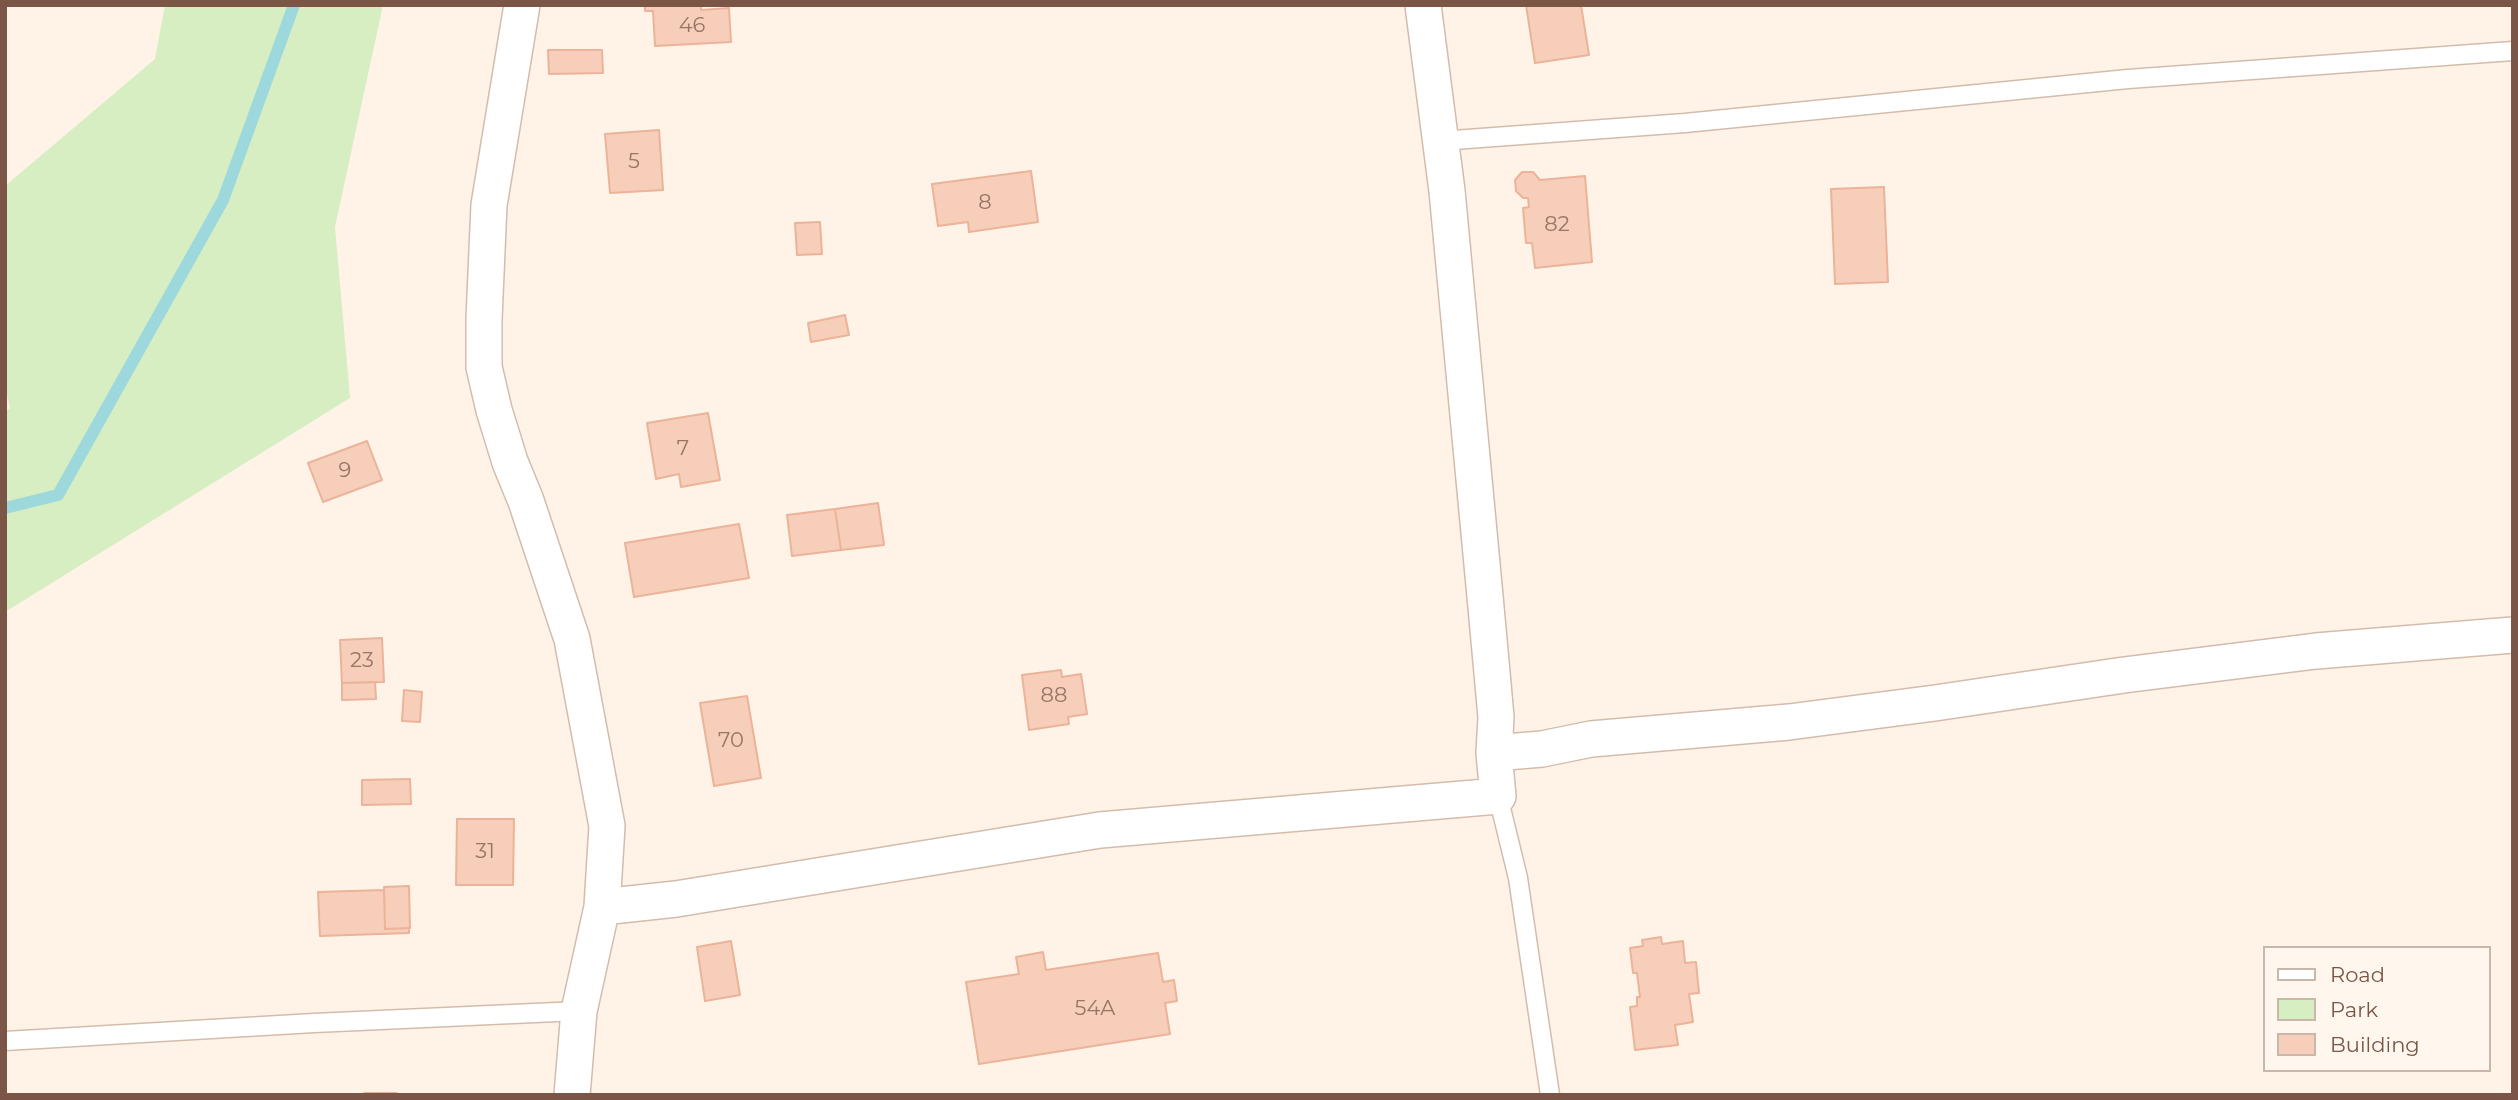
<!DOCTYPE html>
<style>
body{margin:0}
#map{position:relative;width:2518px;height:1100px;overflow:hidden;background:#fef3e6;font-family:Montserrat,sans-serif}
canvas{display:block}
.frame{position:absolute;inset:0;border:7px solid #7b5647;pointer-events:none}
.legend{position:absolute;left:2263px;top:946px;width:228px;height:126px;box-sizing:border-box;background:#fff7ee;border:2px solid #cab7ab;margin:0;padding:9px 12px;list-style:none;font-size:21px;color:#7b5647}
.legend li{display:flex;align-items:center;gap:14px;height:35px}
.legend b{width:35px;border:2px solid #cab7ab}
</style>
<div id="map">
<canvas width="2518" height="1100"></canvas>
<div class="frame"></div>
<ul class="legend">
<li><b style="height:9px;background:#fff"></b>Road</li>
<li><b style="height:19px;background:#d7eec2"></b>Park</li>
<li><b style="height:19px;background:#f7ceba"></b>Building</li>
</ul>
</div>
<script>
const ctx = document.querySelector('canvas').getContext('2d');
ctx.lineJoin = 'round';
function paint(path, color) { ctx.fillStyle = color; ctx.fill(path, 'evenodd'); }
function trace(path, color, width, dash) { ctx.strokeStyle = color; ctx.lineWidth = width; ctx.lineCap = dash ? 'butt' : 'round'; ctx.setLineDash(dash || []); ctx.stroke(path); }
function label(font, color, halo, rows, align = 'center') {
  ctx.font = font + ' Montserrat,sans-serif'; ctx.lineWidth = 5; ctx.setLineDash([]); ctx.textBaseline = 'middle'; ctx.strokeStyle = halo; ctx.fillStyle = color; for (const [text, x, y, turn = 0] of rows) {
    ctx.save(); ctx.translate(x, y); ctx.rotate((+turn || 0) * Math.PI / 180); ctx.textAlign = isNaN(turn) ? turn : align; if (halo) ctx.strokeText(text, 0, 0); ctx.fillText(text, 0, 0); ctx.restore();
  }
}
paint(new Path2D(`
 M 165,5 L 383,5 L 335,227 L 350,398 L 5,612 L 5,412 L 10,408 L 5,387 L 5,186 L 155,59 Z`), '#d7eec2');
trace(new Path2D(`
 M 5,508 L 58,495 L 223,200 L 294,5`), '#9dd8dd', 12);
const building = new Path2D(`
 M 645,5 L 701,5 L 701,10 L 729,8 L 731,42 L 655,46 L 653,11 L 645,11 Z
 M 1526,5 L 1581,5 L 1589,55 L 1535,63 Z
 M 548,50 L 602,50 L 603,73 L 549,74 Z
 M 659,130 L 663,190 L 610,193 L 605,134 Z
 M 1031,171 L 1038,222 L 969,232 L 968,222 L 938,226 L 932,184 Z
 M 1522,172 L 1533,172 L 1540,180 L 1585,176 L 1592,262 L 1535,268 L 1532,243 L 1526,243 L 1523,208 L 1529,207 L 1528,198 L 1523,198 L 1516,191 L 1515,180 Z
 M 1884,187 L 1888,282 L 1835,284 L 1831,189 Z
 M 820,222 L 822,254 L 797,255 L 795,223 Z
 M 845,315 L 849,335 L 811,342 L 808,323 Z
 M 708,413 L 720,480 L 681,487 L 679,474 L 656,479 L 647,423 Z
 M 367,441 L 382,480 L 323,502 L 308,463 Z
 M 878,503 L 884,545 L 841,550 L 835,509 Z
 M 835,509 L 841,550 L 792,556 L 787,515 Z
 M 739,524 L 749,578 L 634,597 L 625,543 Z
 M 382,638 L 384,682 L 342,683 L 340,640 Z
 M 1061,670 L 1062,677 L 1081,674 L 1087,714 L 1068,717 L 1069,724 L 1029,730 L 1022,675 Z
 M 375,682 L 376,699 L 342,700 L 342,683 Z
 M 404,690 L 422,692 L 420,722 L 402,721 Z
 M 747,696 L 761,778 L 714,786 L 700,703 Z
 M 410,779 L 411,804 L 362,805 L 362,780 Z
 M 457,819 L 514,819 L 513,885 L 456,885 Z
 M 409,886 L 410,928 L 385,929 L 384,887 Z
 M 384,890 L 385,929 L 409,928 L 409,933 L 320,936 L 318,892 Z
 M 1661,937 L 1662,944 L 1683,941 L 1685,963 L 1696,962 L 1699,993 L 1689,994 L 1693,1022 L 1675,1025 L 1678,1045 L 1635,1050 L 1630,1007 L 1637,1006 L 1637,997 L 1640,997 L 1637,973 L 1633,973 L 1630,948 L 1643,946 L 1642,940 Z
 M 731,941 L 740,995 L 705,1001 L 697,947 Z
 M 1043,952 L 1046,970 L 1158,953 L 1163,982 L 1174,980 L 1177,1001 L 1165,1003 L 1170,1034 L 979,1064 L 966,982 L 1019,974 L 1016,957 Z
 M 364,1093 L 397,1093 L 397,1095 L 364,1095 Z`);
paint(building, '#f7ceba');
trace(building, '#ebb399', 2);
const service = new Path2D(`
 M 1440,141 L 1685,123 L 2128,79 L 2513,51
 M 1498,796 L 1518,878 L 1550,1095
 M 5,1041 L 314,1023 L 579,1011`);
const minor = new Path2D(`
 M 522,5 L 489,205 L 484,319 L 484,367 L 494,410 L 510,462 L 526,501 L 572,639 L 607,826 L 602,907 L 579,1011 L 572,1095
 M 1494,753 L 1542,749 L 1591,739 L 1789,722 L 1935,703 L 2124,675 L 2316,651 L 2513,635
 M 602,907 L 676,899 L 1100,830 L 1498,796 L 1494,753 L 1496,717 L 1486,607 L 1447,191 L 1423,5`);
trace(service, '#d4bcad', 21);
trace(minor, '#d4bcad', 38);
trace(service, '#fff', 18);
trace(minor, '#fff', 35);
label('21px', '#9a7464', null, [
 ["46",692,26],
 ["5",634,162],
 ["8",985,203],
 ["82",1557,225],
 ["7",683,449],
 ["9",345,471],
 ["23",362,661],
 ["88",1054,696],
 ["70",731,741],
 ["31",485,852],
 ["54A",1095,1009]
]);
</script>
